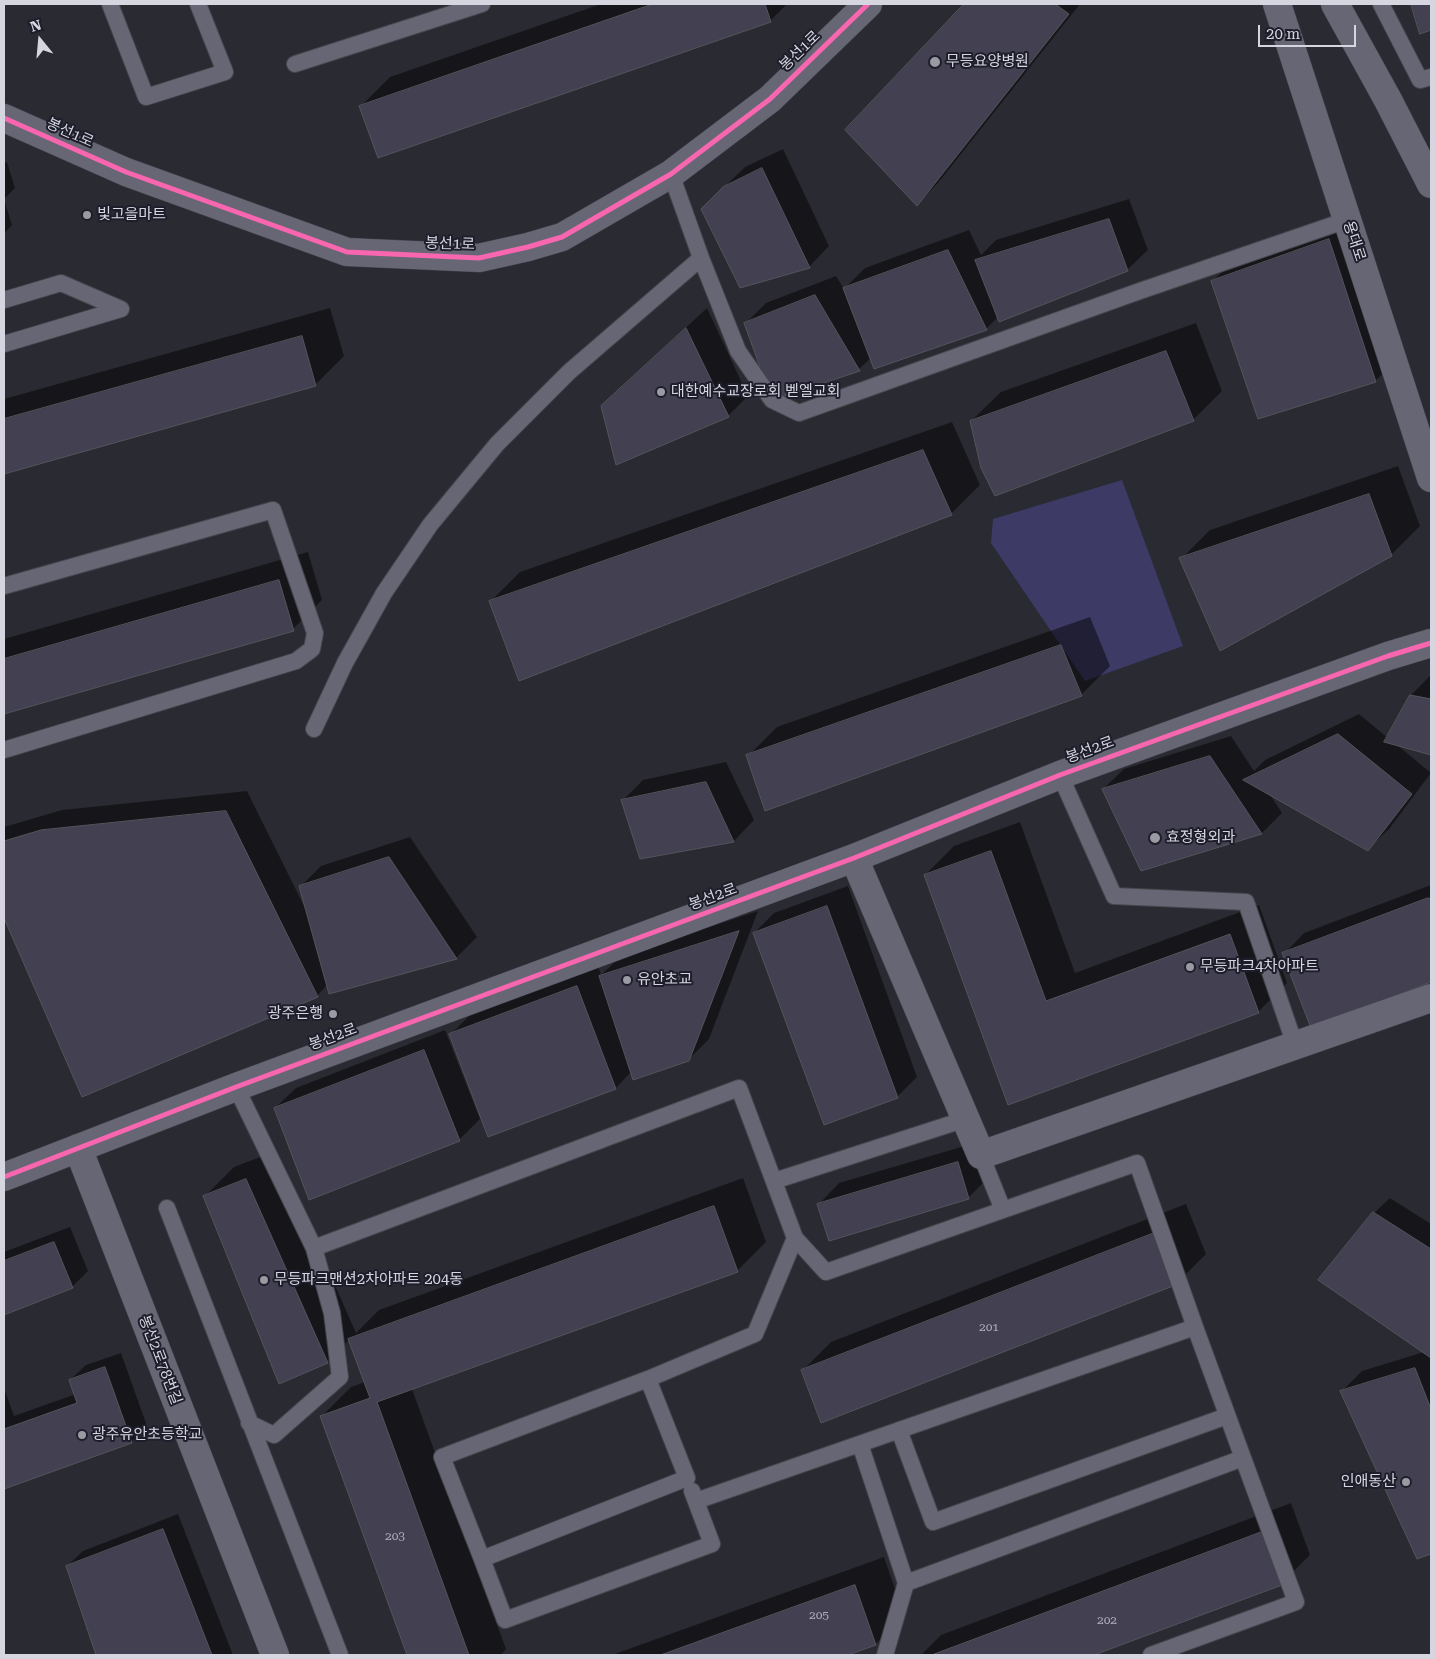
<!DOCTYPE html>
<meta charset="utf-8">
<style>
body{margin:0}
#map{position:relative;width:1435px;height:1659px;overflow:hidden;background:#2a2a32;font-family:"Roboto Serif",serif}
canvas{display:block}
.frame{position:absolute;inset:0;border:5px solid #d6d6e0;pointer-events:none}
.north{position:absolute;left:15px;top:15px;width:50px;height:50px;-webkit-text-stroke:4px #1e1d2b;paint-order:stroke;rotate:343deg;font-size:14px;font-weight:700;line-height:20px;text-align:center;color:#d6d6e0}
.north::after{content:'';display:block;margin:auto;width:18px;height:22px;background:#d6d6e0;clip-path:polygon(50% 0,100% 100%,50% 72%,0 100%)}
.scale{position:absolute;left:1258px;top:25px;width:98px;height:22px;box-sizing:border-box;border:2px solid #d6d6e0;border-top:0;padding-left:6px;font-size:15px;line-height:18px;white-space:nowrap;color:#d6d6e0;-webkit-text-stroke:4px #1e1d2b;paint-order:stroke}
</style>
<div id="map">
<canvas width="1435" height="1659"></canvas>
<div class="frame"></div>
<div class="north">N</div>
<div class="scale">20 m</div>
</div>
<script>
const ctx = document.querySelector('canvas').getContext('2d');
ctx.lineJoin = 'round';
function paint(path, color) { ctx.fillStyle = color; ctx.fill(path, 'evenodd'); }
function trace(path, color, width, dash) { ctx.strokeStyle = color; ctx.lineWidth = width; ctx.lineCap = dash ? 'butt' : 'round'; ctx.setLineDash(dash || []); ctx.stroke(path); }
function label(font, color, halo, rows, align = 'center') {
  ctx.font = font + ' "Roboto Serif","Noto Sans KR",serif'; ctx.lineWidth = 4; ctx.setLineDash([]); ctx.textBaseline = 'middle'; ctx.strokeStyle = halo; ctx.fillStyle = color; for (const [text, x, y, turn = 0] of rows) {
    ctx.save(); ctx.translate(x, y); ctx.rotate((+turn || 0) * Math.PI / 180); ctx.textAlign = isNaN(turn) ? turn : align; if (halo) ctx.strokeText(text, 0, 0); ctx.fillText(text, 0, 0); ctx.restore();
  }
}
paint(new Path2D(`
 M 1122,480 L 1183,646 L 1085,681 L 991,543 L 993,519 Z`), '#3e3a66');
paint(new Path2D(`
 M 601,4 L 787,4 L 770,21 L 361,106 L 390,77 Z
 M 966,4 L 1080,4 L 938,183 L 917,204 L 847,130 Z
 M 783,149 L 829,246 L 809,267 L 702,209 L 745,167 Z
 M 7,162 L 15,188 L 4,199 L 12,225 L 4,234 L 4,163 Z
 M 1129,199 L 1148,250 L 1127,270 L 998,317 L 986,329 L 874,367 L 871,358 L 859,369 L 746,323 L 766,303 L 836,276 L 844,289 L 865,268 L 969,230 L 981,255 L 996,240 Z
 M 1350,220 L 1396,361 L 1375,381 L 1212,282 L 1233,261 Z
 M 330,308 L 344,356 L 315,385 L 4,473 L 4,399 Z
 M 707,308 L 748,396 L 728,416 L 623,386 Z
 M 1196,323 L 1222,391 L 1193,420 L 971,421 L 1001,392 Z
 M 952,422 L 980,485 L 951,514 L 491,601 L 520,572 Z
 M 1398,466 L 1420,526 L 1391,555 L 1181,559 L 1210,530 Z
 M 308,552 L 322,600 L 293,629 L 4,713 L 4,639 Z
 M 1090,617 L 1110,666 L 1081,695 L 748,756 L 777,727 Z
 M 1431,675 L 1431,753 L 1396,744 L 1431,773 L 1389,829 L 1368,849 L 1269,793 L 1282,813 L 1262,833 L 1142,870 L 1103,789 L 1124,769 L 1231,736 L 1254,771 L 1265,760 L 1359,714 L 1388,738 L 1411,695 Z
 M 726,762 L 754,820 L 734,841 L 641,858 L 622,801 L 643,780 Z
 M 247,791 L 305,908 L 306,907 L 300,887 L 321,866 L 410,837 L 477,937 L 457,957 L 329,993 L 327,985 L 317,996 L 83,1096 L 4,915 L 4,827 L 62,810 Z
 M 1020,822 L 1075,973 L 1259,905 L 1287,983 L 1258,1012 L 1009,1103 L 925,875 L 954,846 Z
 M 1431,885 L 1431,981 L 1312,1027 L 1284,954 L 1304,933 Z
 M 848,886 L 917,1077 L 897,1097 L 754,933 L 774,913 Z
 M 758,911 L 709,1039 L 688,1060 L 631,1072 L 616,1088 L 489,1135 L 451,1034 L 471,1014 L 598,966 L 601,975 L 621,956 Z
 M 445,1030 L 480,1119 L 459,1140 L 275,1108 L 296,1088 Z
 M 978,1142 L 989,1177 L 968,1198 L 819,1204 L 839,1183 Z
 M 276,1151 L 356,1333 L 379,1310 L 743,1178 L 766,1242 L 737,1271 L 412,1389 L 506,1649 L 501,1655 L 409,1655 L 322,1416 L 351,1387 L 365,1382 L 350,1339 L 327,1362 L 205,1196 L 234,1167 Z
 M 1390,1198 L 1431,1224 L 1431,1553 L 1417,1557 L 1342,1391 L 1362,1371 L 1424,1352 L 1374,1213 Z
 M 1186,1204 L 1206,1254 L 1177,1283 L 802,1371 L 831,1342 Z
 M 70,1227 L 88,1271 L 72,1287 L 4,1314 L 4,1252 Z
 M 121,1353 L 147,1426 L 131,1442 L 4,1488 L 4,1388 L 14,1416 L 76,1394 L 70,1380 L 86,1365 Z
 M 1291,1503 L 1310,1555 L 1281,1584 L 1091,1655 L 921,1655 L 941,1635 Z
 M 178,1514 L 233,1655 L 98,1655 L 67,1566 L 83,1551 Z
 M 884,1557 L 904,1615 L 876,1644 L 844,1655 L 612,1655 Z`), '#0007');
const building = new Path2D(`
 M 653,4 L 765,4 L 771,22 L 378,158 L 359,106 Z
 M 964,4 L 1055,4 L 1069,14 L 917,206 L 845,130 Z
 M 1411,4 L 1431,4 L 1431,30 L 1420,34 Z
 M 762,168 L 810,268 L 740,288 L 701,209 L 723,187 Z
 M 1109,219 L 1128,271 L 999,322 L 975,260 Z
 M 1329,239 L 1376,382 L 1258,419 L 1211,281 Z
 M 948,250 L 987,330 L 874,369 L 843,288 Z
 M 815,295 L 860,371 L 772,400 L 744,323 Z
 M 686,328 L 729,417 L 616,465 L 601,406 Z
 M 302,336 L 316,386 L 4,474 L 4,419 Z
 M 1166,351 L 1194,421 L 995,496 L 981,468 L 970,421 Z
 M 923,450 L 952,515 L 519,681 L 489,601 Z
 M 1369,494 L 1392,556 L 1220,651 L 1179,558 Z
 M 279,580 L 294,631 L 4,714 L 4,659 Z
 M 1061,645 L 1082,696 L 765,811 L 746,755 Z
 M 1410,695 L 1431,699 L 1431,755 L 1384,742 Z
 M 1338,734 L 1412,794 L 1368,851 L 1243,780 Z
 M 1210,756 L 1262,834 L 1141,871 L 1102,789 Z
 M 706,782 L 734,842 L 640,859 L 621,800 Z
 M 226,811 L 318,997 L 82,1097 L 4,918 L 4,841 L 41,830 Z
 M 991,851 L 1046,1001 L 1230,934 L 1259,1013 L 1008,1105 L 924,875 Z
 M 389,857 L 457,959 L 329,994 L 299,886 Z
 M 1428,898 L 1431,899 L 1431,982 L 1311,1028 L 1282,953 Z
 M 827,906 L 898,1098 L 824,1125 L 753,933 Z
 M 739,931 L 689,1061 L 633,1080 L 599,976 Z
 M 577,986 L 616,1089 L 488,1137 L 449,1034 Z
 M 424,1050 L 460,1141 L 309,1200 L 274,1108 Z
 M 958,1162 L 969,1199 L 829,1241 L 817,1204 Z
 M 246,1179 L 328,1363 L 279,1384 L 203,1196 Z
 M 714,1206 L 738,1272 L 377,1402 L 469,1655 L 407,1655 L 320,1416 L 370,1398 L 348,1339 Z
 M 1373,1212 L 1431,1249 L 1431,1358 L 1318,1280 Z
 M 1157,1232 L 1178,1284 L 821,1423 L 801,1370 Z
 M 54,1242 L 73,1288 L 4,1315 L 4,1261 Z
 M 105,1367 L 132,1443 L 4,1489 L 4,1429 L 77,1403 L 69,1380 Z
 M 1415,1368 L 1431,1409 L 1431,1554 L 1417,1559 L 1340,1391 Z
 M 163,1529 L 212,1655 L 96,1655 L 66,1566 Z
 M 1262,1532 L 1282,1585 L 1094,1655 L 932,1655 Z
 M 855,1585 L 876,1645 L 848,1655 L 661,1655 Z`);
paint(building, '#424051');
trace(building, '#54545b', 1);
const service = new Path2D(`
 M 110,4 L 146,97 L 225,72 L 198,4
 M 1381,4 L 1420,80 L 1431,77
 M 295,64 L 482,4
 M 671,174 L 701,258 L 738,351 L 772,400 L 799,413 L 1137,292 L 1347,220
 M 4,300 L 61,283 L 121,309 L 4,344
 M 4,586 L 273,510 L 315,633 L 312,649 L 296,661 L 4,750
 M 314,729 L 345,663 L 384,593 L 430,525 L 497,444 L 569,372 L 701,258
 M 1060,775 L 1114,896 L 1246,902 L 1295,1045
 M 236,1087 L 314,1248 L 332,1313 L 340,1377 L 274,1435 L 249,1423
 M 981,1155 L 1003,1210
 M 774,1181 L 966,1119
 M 167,1208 L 340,1655
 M 314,1248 L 739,1088 L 795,1238 L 755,1334 L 648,1379 L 442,1457 L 482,1559 L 687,1478 L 648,1379
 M 899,1430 L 933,1522 L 1227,1416
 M 860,1444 L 906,1583 L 885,1655
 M 696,1501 L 1195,1327 L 1137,1163 L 826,1272 L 795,1238
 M 482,1559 L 505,1620 L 712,1544 L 692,1491
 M 906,1583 L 1243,1458 L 1195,1327
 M 1151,1655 L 1296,1602 L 1243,1458`);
const minor = new Path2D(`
 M 1335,4 L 1388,100 L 1431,184
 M 4,118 L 126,172 L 347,252 L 479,258 L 528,247 L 562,237 L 671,174 L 770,99 L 868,4
 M 854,858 L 981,1155 L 1431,998
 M 78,1148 L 275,1655
 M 4,1177 L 236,1087 L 854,858 L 1060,775 L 1388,656 L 1431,643`);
const tertiary = new Path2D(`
 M 1277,4 L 1431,478`);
trace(service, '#46464d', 18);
trace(minor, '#46464d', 29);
trace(tertiary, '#46464d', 29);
trace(service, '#676675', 16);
trace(minor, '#676675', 28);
trace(tertiary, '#676675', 28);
trace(new Path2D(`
 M 4,118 L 126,172 L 347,252 L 479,258 L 528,247 L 562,237 L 671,174 L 770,99 L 868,4
 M 4,1177 L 236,1087 L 854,858 L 1060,775 L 1388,656 L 1431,643`), '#f766af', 5);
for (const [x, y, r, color] of [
 [935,62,6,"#9a9aa3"],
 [87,215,5,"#9a9aa3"],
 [661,392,5,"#9a9aa3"],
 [1155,838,6,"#9a9aa3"],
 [1190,967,5,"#9a9aa3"],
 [627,980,5,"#9a9aa3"],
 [333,1014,5,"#9a9aa3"],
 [264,1280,5,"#9a9aa3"],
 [82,1435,5,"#9a9aa3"],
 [1406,1482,5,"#9a9aa3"]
]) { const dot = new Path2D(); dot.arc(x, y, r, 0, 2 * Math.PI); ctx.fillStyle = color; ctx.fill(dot); trace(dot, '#1e1d2b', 2); }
label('12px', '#b1b0bc', null, [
 ["201",989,1327],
 ["203",395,1536],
 ["205",819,1615],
 ["202",1107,1620]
]);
label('15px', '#d6d6e0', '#1e1d2b', [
 ["봉선1로",800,51,-44],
 ["봉선1로",70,133,24],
 ["용대로",1354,241,72],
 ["봉선1로",450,244,2],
 ["봉선2로",1090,750,-20],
 ["봉선2로",713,897,-20],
 ["봉선2로",333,1037,-20],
 ["봉선2로78번길",160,1360,69]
]);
label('15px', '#d6d6e0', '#1e1d2b', [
 ["무등요양병원",946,62],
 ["빛고을마트",97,215],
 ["대한예수교장로회 벧엘교회",671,392],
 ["효정형외과",1166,838],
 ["무등파크4차아파트",1200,967],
 ["유안초교",637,980],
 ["광주은행",323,1014,"right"],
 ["무등파크맨션2차아파트 204동",274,1280],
 ["광주유안초등학교",92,1435],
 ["인애동산",1396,1482,"right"]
], 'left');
</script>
